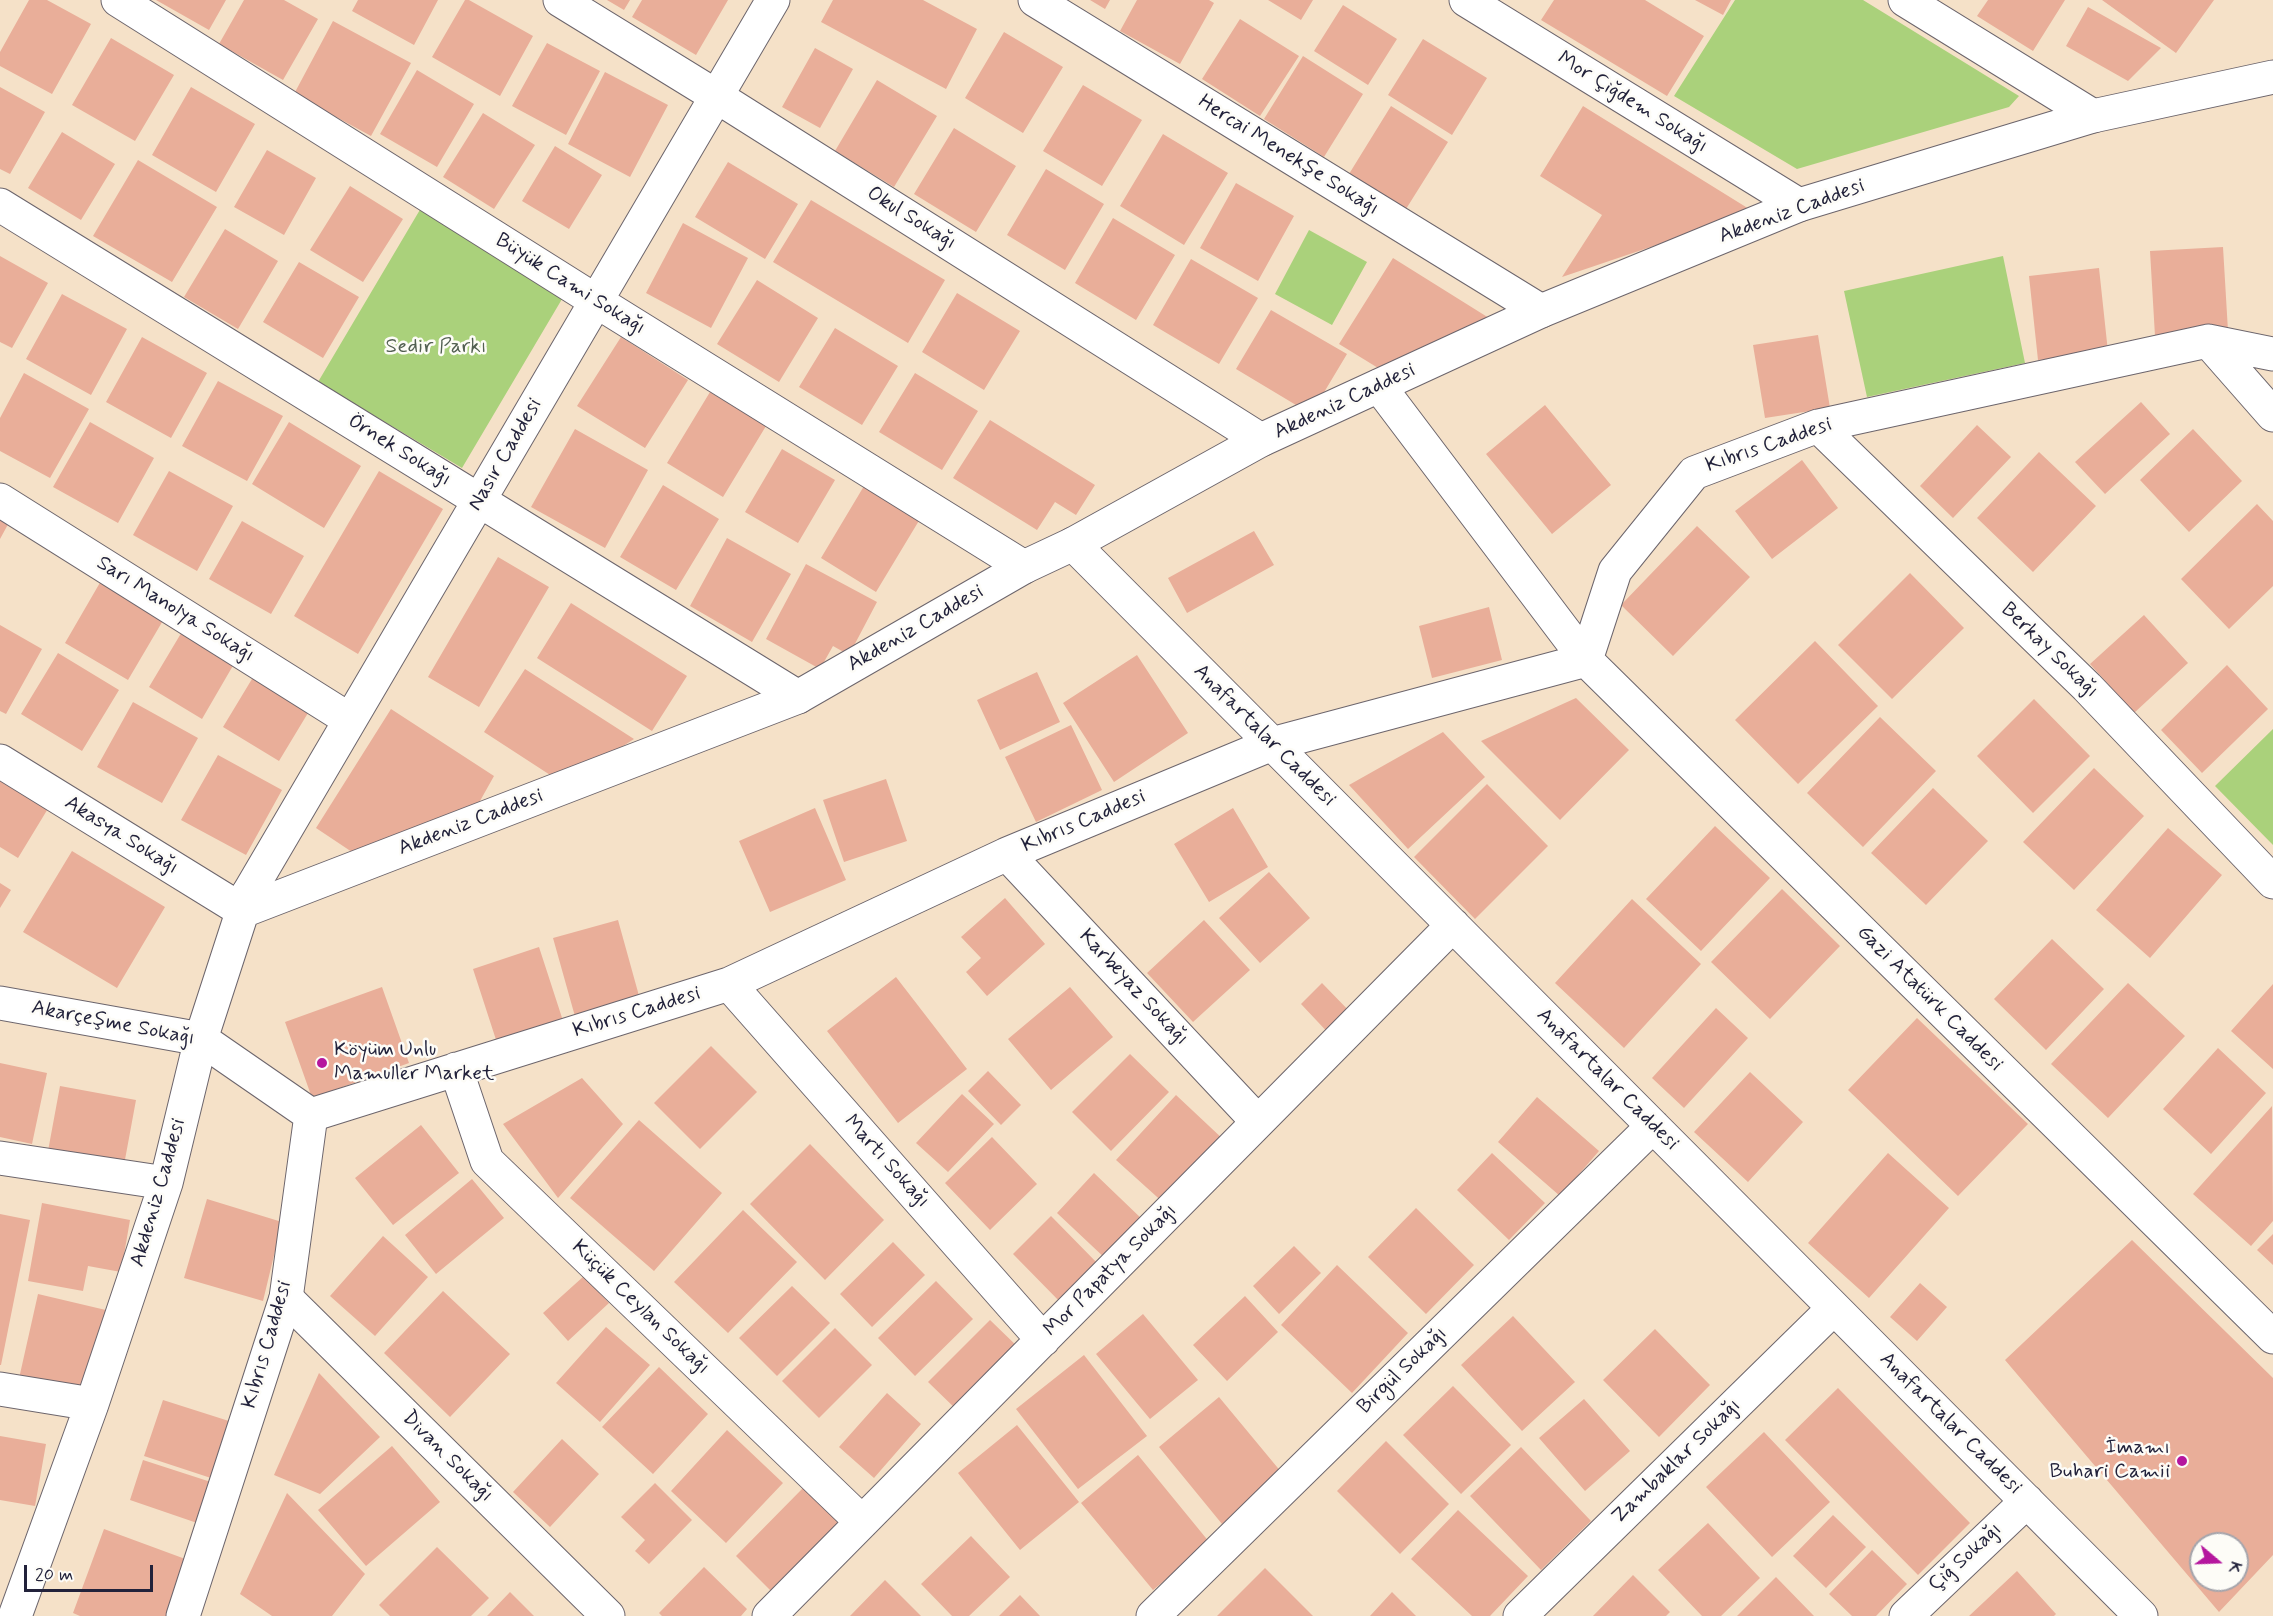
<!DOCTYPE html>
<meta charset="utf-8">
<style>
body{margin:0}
#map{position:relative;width:2273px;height:1616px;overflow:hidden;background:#f5e1c8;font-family:Mynerve,sans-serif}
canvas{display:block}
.north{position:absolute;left:2189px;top:1532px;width:60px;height:60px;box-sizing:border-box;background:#fdfcf7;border:2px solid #a5a5ac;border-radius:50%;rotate:109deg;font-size:16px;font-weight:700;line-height:24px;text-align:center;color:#22223b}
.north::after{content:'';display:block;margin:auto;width:21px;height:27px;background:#b5179e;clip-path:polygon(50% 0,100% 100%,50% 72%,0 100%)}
.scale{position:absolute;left:24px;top:1565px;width:129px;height:27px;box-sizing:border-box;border:3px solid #22223b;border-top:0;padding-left:8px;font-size:18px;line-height:21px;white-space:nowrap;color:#22223b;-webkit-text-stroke:4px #fdfcf7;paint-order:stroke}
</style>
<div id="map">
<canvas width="2273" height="1616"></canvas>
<div class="north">K</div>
<div class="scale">20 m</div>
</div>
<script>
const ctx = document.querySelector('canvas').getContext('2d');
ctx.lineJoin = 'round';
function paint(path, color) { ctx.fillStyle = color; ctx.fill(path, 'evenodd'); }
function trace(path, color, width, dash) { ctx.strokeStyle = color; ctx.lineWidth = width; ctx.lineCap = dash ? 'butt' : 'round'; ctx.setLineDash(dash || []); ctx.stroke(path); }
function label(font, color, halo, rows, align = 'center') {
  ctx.font = font + ' Mynerve,sans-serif'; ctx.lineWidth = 5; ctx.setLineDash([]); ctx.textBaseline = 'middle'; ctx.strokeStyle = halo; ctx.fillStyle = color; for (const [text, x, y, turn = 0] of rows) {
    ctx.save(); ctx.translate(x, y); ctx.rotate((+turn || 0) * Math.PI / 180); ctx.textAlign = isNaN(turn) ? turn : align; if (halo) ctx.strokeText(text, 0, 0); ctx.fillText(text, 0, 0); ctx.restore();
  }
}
paint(new Path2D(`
 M 1735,0 L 1863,0 L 2019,96 L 2009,107 L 1797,169 L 1674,96 Z
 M 421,208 L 565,294 L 462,468 L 318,382 Z
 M 1309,230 L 1367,262 L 1332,325 L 1275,294 Z
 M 2003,256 L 2025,363 L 1867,397 L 1844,291 Z
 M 2273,729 L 2273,845 L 2215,786 Z`), '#aad17b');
paint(new Path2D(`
 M 29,0 L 47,0 L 91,24 L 52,94 L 0,66 L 0,52 Z
 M 156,0 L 226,0 L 209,30 Z
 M 244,0 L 284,0 L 318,19 L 283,80 L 219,44 Z
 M 358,0 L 438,0 L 414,45 L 352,11 Z
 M 465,0 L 469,0 L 533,36 L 500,96 L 432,57 Z
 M 607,0 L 630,0 L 624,10 Z
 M 642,0 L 728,0 L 696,55 L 632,17 Z
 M 833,0 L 923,0 L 977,29 L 946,89 L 821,22 Z
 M 1090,0 L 1110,0 L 1105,9 Z
 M 1137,0 L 1209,0 L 1214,3 L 1180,64 L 1120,31 Z
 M 1268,0 L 1313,0 L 1301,20 Z
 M 1554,0 L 1645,0 L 1704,36 L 1667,96 L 1541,20 Z
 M 1695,0 L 1731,0 L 1723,15 Z
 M 1988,0 L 2065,0 L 2033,51 L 1977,16 Z
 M 2102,0 L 2214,0 L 2176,53 Z
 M 1343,5 L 1397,39 L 1368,85 L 1314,51 Z
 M 2088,7 L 2161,48 L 2128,81 L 2066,46 Z
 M 1240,19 L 1299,56 L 1260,116 L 1202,79 Z
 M 333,21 L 411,63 L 371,136 L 294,94 Z
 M 1004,32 L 1063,67 L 1023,133 L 965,98 Z
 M 111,38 L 174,75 L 135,141 L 72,105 Z
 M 1423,39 L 1487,78 L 1452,135 L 1388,95 Z
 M 547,43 L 600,71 L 566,135 L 512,106 Z
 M 815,48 L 853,69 L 820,128 L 782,107 Z
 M 1303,56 L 1363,94 L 1324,157 L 1264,119 Z
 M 417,70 L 474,104 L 437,167 L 380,134 Z
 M 605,72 L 668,105 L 630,177 L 568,144 Z
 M 877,80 L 937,116 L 894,187 L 835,151 Z
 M 1083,85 L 1142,120 L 1102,186 L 1043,151 Z
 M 0,87 L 45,112 L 10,174 L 0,169 Z
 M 191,87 L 255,124 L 216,192 L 152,155 Z
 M 1391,106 L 1448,142 L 1406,209 L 1349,174 Z
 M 1583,106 L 1754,212 L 1562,277 L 1602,215 L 1540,176 Z
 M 483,113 L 535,145 L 494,209 L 443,177 Z
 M 954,128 L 1016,166 L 976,232 L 914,194 Z
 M 62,132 L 115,164 L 81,220 L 28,188 Z
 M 1163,134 L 1228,173 L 1184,245 L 1120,206 Z
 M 555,146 L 602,175 L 569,229 L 522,201 Z
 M 267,150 L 316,178 L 284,235 L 234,207 Z
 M 138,160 L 217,207 L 172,282 L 93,236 Z
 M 728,162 L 798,204 L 765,259 L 695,217 Z
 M 1046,169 L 1104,204 L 1065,270 L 1007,235 Z
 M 1236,183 L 1294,216 L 1258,281 L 1200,248 Z
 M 350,186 L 403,219 L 363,282 L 310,250 Z
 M 811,200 L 945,280 L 908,343 L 773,262 Z
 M 1113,218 L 1175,255 L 1136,320 L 1075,283 Z
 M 683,223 L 748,258 L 711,328 L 646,293 Z
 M 225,229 L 278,261 L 238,329 L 184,297 Z
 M 2223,247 L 2228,331 L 2155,336 L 2150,251 Z
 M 0,256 L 48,283 L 12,348 L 0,342 Z
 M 1393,258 L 1497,323 L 1383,371 L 1339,344 Z
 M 1191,259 L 1258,298 L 1219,364 L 1153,325 Z
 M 299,262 L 359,297 L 323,358 L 263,322 Z
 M 2099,268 L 2108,352 L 2038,360 L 2029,276 Z
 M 757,280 L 818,318 L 779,382 L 717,344 Z
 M 957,293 L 1020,331 L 984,390 L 922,352 Z
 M 62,294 L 127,329 L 91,395 L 26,359 Z
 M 1271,310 L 1347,354 L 1311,414 L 1236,369 Z
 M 835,328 L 898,366 L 862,425 L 799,387 Z
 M 1818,335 L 1830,408 L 1765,418 L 1753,345 Z
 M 142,337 L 207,373 L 171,438 L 106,402 Z
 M 621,337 L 688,380 L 645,448 L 577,406 Z
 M 24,373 L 89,409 L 50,478 L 0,451 L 0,418 Z
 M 915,373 L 978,411 L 942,470 L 879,432 Z
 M 218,381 L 283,416 L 247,481 L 182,446 Z
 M 710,392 L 766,426 L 723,497 L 667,463 Z
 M 2141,402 L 2170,434 L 2105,494 L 2075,462 Z
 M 1545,405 L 1611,485 L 1552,534 L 1486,454 Z
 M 990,420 L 1095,485 L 1076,515 L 1055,502 L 1037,530 L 953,478 Z
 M 90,422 L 154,458 L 118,523 L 53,487 Z
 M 289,422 L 361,466 L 324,528 L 252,484 Z
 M 1977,425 L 2011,457 L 1953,518 L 1920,486 Z
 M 575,429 L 648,470 L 605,548 L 531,507 Z
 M 2193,429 L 2242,481 L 2189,532 L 2140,480 Z
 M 782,449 L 835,480 L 798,543 L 745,512 Z
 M 2039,452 L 2096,506 L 2033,572 L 1977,518 Z
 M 1802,460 L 1838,508 L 1772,559 L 1735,511 Z
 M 169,471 L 233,506 L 197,571 L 133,535 Z
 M 379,471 L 443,509 L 358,654 L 294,616 Z
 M 867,481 L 923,514 L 876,592 L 821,558 Z
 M 663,485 L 719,519 L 676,590 L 620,557 Z
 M 2257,504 L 2273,521 L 2273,586 L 2229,629 L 2181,579 Z
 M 0,511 L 12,517 L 0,539 Z
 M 242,521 L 304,556 L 271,614 L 209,579 Z
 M 1697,526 L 1750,577 L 1673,656 L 1621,605 Z
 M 1254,531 L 1274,565 L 1187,613 L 1168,578 Z
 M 727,538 L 791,574 L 752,642 L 690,606 Z
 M 498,557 L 549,587 L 479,707 L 428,677 Z
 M 806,564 L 877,602 L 849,655 L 833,646 L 820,669 L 766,639 Z
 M 1910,573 L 1964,628 L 1892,699 L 1838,645 Z
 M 105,574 L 168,612 L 128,680 L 65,643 Z
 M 571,603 L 687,676 L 652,731 L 537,658 Z
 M 1489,607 L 1502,660 L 1432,678 L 1419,626 Z
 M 2144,615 L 2188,663 L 2134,713 L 2090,664 Z
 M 0,625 L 42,649 L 6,714 L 0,711 Z
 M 186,625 L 238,657 L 202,719 L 149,687 Z
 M 1815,641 L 1878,706 L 1798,784 L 1735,720 Z
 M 58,653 L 119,690 L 82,751 L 21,714 Z
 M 1137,655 L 1188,733 L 1114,782 L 1063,703 Z
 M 2227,665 L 2268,709 L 2202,773 L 2161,730 Z
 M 258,669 L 314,703 L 279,761 L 223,727 Z
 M 525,669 L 634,739 L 564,784 L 484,732 Z
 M 1037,672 L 1060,722 L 1000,750 L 977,700 Z
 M 1576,698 L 1629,750 L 1560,820 L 1481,741 Z
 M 2034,699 L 2090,756 L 2033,813 L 1977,756 Z
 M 133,702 L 198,738 L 162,803 L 97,767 Z
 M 391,709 L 494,776 L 471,817 L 358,856 L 316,828 Z
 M 1880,717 L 1936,771 L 1863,847 L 1807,793 Z
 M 1071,725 L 1102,790 L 1036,822 L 1005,757 Z
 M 1443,732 L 1485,777 L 1408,849 L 1349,785 Z
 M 218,755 L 282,790 L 246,855 L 181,820 Z
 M 2094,768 L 2144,816 L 2074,890 L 2023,842 Z
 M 0,769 L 52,802 L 18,858 L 0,847 Z
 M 886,779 L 907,841 L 844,862 L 823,800 Z
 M 1487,784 L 1548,846 L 1475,919 L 1414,857 Z
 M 1933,788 L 1988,841 L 1926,905 L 1871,853 Z
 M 815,808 L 846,880 L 770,912 L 739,841 Z
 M 1233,808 L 1268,867 L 1209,902 L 1174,844 Z
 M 1715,826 L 1770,878 L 1701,951 L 1646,899 Z
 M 2168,828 L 2222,875 L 2150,958 L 2096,910 Z
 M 72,851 L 165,907 L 117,988 L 23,932 Z
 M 1269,872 L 1310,918 L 1260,963 L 1219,918 Z
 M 0,883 L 11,890 L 0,908 Z
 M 1782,889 L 1840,946 L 1770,1019 L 1711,962 Z
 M 1005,898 L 1045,944 L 987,996 L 966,972 L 981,958 L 961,937 Z
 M 1632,899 L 1701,964 L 1624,1048 L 1555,983 Z
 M 618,920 L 641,1003 L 576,1020 L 553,938 Z
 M 1204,920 L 1250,970 L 1193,1022 L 1147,973 Z
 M 2052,939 L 2104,989 L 2046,1050 L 1994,999 Z
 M 539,947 L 565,1027 L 499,1049 L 473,969 Z
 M 896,977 L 967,1069 L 898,1123 L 827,1031 Z
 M 1322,983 L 1355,1017 L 1333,1038 L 1301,1004 Z
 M 2128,983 L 2185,1036 L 2108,1118 L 2051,1064 Z
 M 2273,984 L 2273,1069 L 2231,1031 Z
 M 382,987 L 409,1063 L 312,1098 L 285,1022 Z
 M 1070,987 L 1113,1037 L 1051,1090 L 1008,1039 Z
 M 1716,1008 L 1748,1038 L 1684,1108 L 1652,1078 Z
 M 1917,1018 L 2028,1124 L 1958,1196 L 1848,1090 Z
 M 711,1046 L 757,1092 L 700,1149 L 654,1103 Z
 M 2218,1048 L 2266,1093 L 2211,1154 L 2163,1109 Z
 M 1130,1054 L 1169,1092 L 1111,1151 L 1072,1112 Z
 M 0,1063 L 47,1073 L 32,1144 L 0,1137 Z
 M 988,1071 L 1021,1105 L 1001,1125 L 968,1091 Z
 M 1750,1072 L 1803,1122 L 1748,1182 L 1694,1132 Z
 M 582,1078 L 623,1124 L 558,1198 L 503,1124 Z
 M 60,1086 L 136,1100 L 124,1165 L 48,1151 Z
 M 962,1094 L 994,1124 L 948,1172 L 916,1143 Z
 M 1176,1095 L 1225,1141 L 1166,1205 L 1116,1160 Z
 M 1537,1097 L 1599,1151 L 1560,1196 L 1498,1142 Z
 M 2272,1106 L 2273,1221 L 2251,1246 L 2193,1194 Z
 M 639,1120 L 722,1193 L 654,1271 L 570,1198 Z
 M 421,1125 L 459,1173 L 393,1225 L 355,1178 Z
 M 992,1137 L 1037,1184 L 990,1230 L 945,1183 Z
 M 810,1144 L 884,1220 L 825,1280 L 750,1204 Z
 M 1492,1153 L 1545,1203 L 1509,1240 L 1457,1190 Z
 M 1888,1153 L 1949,1208 L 1869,1298 L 1808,1243 Z
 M 1094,1173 L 1144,1221 L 1107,1260 L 1057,1213 Z
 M 472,1179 L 504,1218 L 436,1274 L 405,1235 Z
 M 207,1199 L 282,1222 L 263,1301 L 184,1278 Z
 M 42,1203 L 130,1220 L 121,1272 L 88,1266 L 83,1291 L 28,1281 Z
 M 1416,1208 L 1474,1265 L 1426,1314 L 1368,1257 Z
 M 743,1210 L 797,1262 L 728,1333 L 674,1282 Z
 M 0,1214 L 30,1220 L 1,1365 L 0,1365 Z
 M 1051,1216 L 1101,1267 L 1063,1305 L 1013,1254 Z
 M 2273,1234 L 2273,1265 L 2257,1250 Z
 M 383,1236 L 428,1277 L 375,1336 L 330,1296 Z
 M 2132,1240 L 2273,1378 L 2273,1555 L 2219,1612 L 2005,1360 ZM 2201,1544 L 2237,1544 L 2237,1580 L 2201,1580 Z
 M 893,1242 L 925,1275 L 872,1327 L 840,1294 Z
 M 1294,1246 L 1321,1273 L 1279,1314 L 1253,1286 Z
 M 1337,1265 L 1408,1333 L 1352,1393 L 1281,1325 Z
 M 584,1276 L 609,1303 L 568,1341 L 543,1313 Z
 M 936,1281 L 973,1319 L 915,1376 L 878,1338 Z
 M 1920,1283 L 1947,1307 L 1917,1341 L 1890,1317 Z
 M 792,1286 L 830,1323 L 777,1376 L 739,1338 Z
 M 443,1291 L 510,1354 L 450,1417 L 384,1353 Z
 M 38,1294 L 110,1311 L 90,1399 L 18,1383 Z
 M 1245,1296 L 1278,1332 L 1227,1381 L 1193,1345 Z
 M 1143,1314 L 1198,1380 L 1150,1419 L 1096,1354 Z
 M 1513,1316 L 1575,1382 L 1522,1431 L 1461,1365 Z
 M 990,1320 L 1021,1350 L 959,1412 L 928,1382 Z
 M 606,1327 L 650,1365 L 600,1422 L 556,1383 Z
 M 835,1328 L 872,1365 L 819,1418 L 782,1381 Z
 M 1655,1329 L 1710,1385 L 1659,1437 L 1603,1380 Z
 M 1084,1355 L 1147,1436 L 1078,1489 L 1016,1409 Z
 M 659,1367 L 708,1414 L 653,1474 L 602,1427 Z
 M 319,1373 L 380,1437 L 320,1494 L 274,1475 Z
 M 1453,1386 L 1511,1445 L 1461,1494 L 1403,1435 Z
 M 1838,1388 L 1970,1523 L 1918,1575 L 1785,1440 Z
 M 887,1393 L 921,1424 L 874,1478 L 839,1447 Z
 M 1219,1397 L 1282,1473 L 1222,1524 L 1159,1447 Z
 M 1584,1399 L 1630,1451 L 1585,1491 L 1539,1438 Z
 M 163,1400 L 232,1422 L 214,1479 L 144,1456 Z
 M 1017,1425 L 1079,1502 L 1020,1550 L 958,1473 Z
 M 727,1430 L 783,1483 L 726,1543 L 671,1491 Z
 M 1764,1432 L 1830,1502 L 1772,1557 L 1706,1487 Z
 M 0,1436 L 46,1444 L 35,1506 L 0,1500 Z
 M 562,1439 L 599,1474 L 550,1527 L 513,1492 Z
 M 1386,1441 L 1449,1504 L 1400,1554 L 1337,1491 Z
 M 392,1446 L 440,1502 L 366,1566 L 318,1510 Z
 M 1521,1447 L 1591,1521 L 1541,1570 L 1470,1496 Z
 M 1138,1455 L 1210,1543 L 1153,1590 L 1081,1503 Z
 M 143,1460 L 214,1483 L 200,1524 L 130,1500 Z
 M 655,1483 L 692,1520 L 649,1564 L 635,1551 L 645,1540 L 621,1517 Z
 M 803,1488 L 844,1527 L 776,1596 L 736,1556 Z
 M 287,1493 L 365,1574 L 332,1616 L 272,1616 L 240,1594 Z
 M 1458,1510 L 1528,1576 L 1490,1616 L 1472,1616 L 1411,1559 Z
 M 1833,1515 L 1866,1547 L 1826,1588 L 1793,1556 Z
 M 1708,1523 L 1760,1578 L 1721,1616 L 1702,1616 L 1658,1570 Z
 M 104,1529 L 188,1560 L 167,1616 L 80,1616 L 73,1613 Z
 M 971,1536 L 1010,1577 L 969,1616 L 952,1616 L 921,1584 Z
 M 437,1547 L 489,1598 L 471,1616 L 390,1616 L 379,1605 Z
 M 1872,1550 L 1907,1584 L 1876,1616 L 1852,1616 L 1829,1594 Z
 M 704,1567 L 747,1609 L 741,1616 L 662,1616 L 659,1613 Z
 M 1265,1568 L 1313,1616 L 1217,1616 Z
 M 2017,1571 L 2056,1614 L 2054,1616 L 1969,1616 Z
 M 1633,1575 L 1670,1612 L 1666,1616 L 1593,1616 Z
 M 1776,1577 L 1814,1616 L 1737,1616 Z
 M 885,1580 L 921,1616 L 850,1616 Z
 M 510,1592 L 534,1616 L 487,1616 Z
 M 1392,1592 L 1416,1616 L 1370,1616 Z
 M 1020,1595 L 1040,1616 L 999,1616 Z`), '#e9ae99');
const minor = new Path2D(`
 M 118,0 L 596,301 L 1024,567
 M 560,0 L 716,96 L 1261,440
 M 1035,0 L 1541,311
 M 1466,0 L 1799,205
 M 1905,0 L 2093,116
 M 0,205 L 798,697
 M 2208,341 L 2273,415
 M 1379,386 L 1586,660 L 2273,1337
 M 1818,426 L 2087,687 L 2273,882
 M 0,500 L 350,720
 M 1073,544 L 2141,1616
 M 0,761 L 243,911
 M 1007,854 L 1258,1122
 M 248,894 L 773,0
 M 729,984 L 1043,1340
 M 0,1003 L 201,1039 L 166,1183 L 92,1404 L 15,1616
 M 456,1069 L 487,1161 L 862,1522
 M 311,1115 L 729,984 L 1007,854 L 1272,744 L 1586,660 L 1615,571 L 1694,473 L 1818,426 L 2208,341 L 2273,354
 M 0,1158 L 166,1183
 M 286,1298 L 608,1616
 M 0,1389 L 92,1404
 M 769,1616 L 1453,925
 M 1153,1616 L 1653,1126
 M 1520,1616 L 1834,1308
 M 1906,1616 L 2027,1501`);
const tertiary = new Path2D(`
 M 243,911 L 798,697 L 1024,567 L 1073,544 L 1261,440 L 1541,311 L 1799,205 L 2093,116 L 2273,77
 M 183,1616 L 286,1298 L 311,1115 L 201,1039 L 248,894`);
trace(minor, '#6c656c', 35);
trace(tertiary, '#6c656c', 35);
trace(minor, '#fff', 33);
trace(tertiary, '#fff', 33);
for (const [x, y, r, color] of [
 [322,1063,6,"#b5179e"],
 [2182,1461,6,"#b5179e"]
]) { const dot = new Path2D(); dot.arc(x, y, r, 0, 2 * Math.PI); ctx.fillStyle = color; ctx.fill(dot); trace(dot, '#fdfcf7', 2); }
label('21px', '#22223b', '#fdfcf7', [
 ["Mor Çiğdem Sokağı",1632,103,32],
 ["Hercai Menekşe Sokağı",1288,156,32],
 ["Akdeniz Caddesi",1792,212,-20],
 ["Okul Sokağı",911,219,32],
 ["Büyük Cami Sokağı",570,285,32],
 ["Akdeniz Caddesi",1345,402,-25],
 ["Kıbrıs Caddesi",1769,446,-19],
 ["Örnek Sokağı",399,451,32],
 ["Nasır Caddesi",506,455,-60],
 ["Sarı Manolya Sokağı",175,610,32],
 ["Akdeniz Caddesi",916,629,-30],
 ["Berkay Sokağı",2049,651,44],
 ["Anafartalar Caddesi",1264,736,45],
 ["Kıbrıs Caddesi",1084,822,-23],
 ["Akdeniz Caddesi",471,823,-21],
 ["Akasya Sokağı",121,836,32],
 ["Karbeyaz Sokağı",1133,988,47],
 ["Gazi Atatürk Caddesi",1929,999,45],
 ["Kıbrıs Caddesi",637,1013,-17],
 ["Akarçeşme Sokağı",113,1024,11],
 ["Anafartalar Caddesi",1607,1080,45],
 ["Martı Sokağı",886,1162,48],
 ["Akdeniz Caddesi",159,1193,-74],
 ["Mor Papatya Sokağı",1111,1271,-45],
 ["Küçük Ceylan Sokağı",640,1308,44],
 ["Kıbrıs Caddesi",268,1345,-74],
 ["Birgül Sokağı",1403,1371,-44],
 ["Anafartalar Caddesi",1950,1424,45],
 ["Divan Sokağı",447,1457,45],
 ["Zambaklar Sokağı",1677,1462,-44],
 ["Çiğ Sokağı",1966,1558,-43]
]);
label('21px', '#525f51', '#fdfcf7', [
 ["Sedir Parkı",436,348]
]);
label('21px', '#22223b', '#fdfcf7', [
 ["Köyüm Unlu",334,1051],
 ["Mamuller Market",334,1075],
 ["İmamı",2170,1449,"right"],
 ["Buhari Camii",2170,1473,"right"]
], 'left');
</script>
